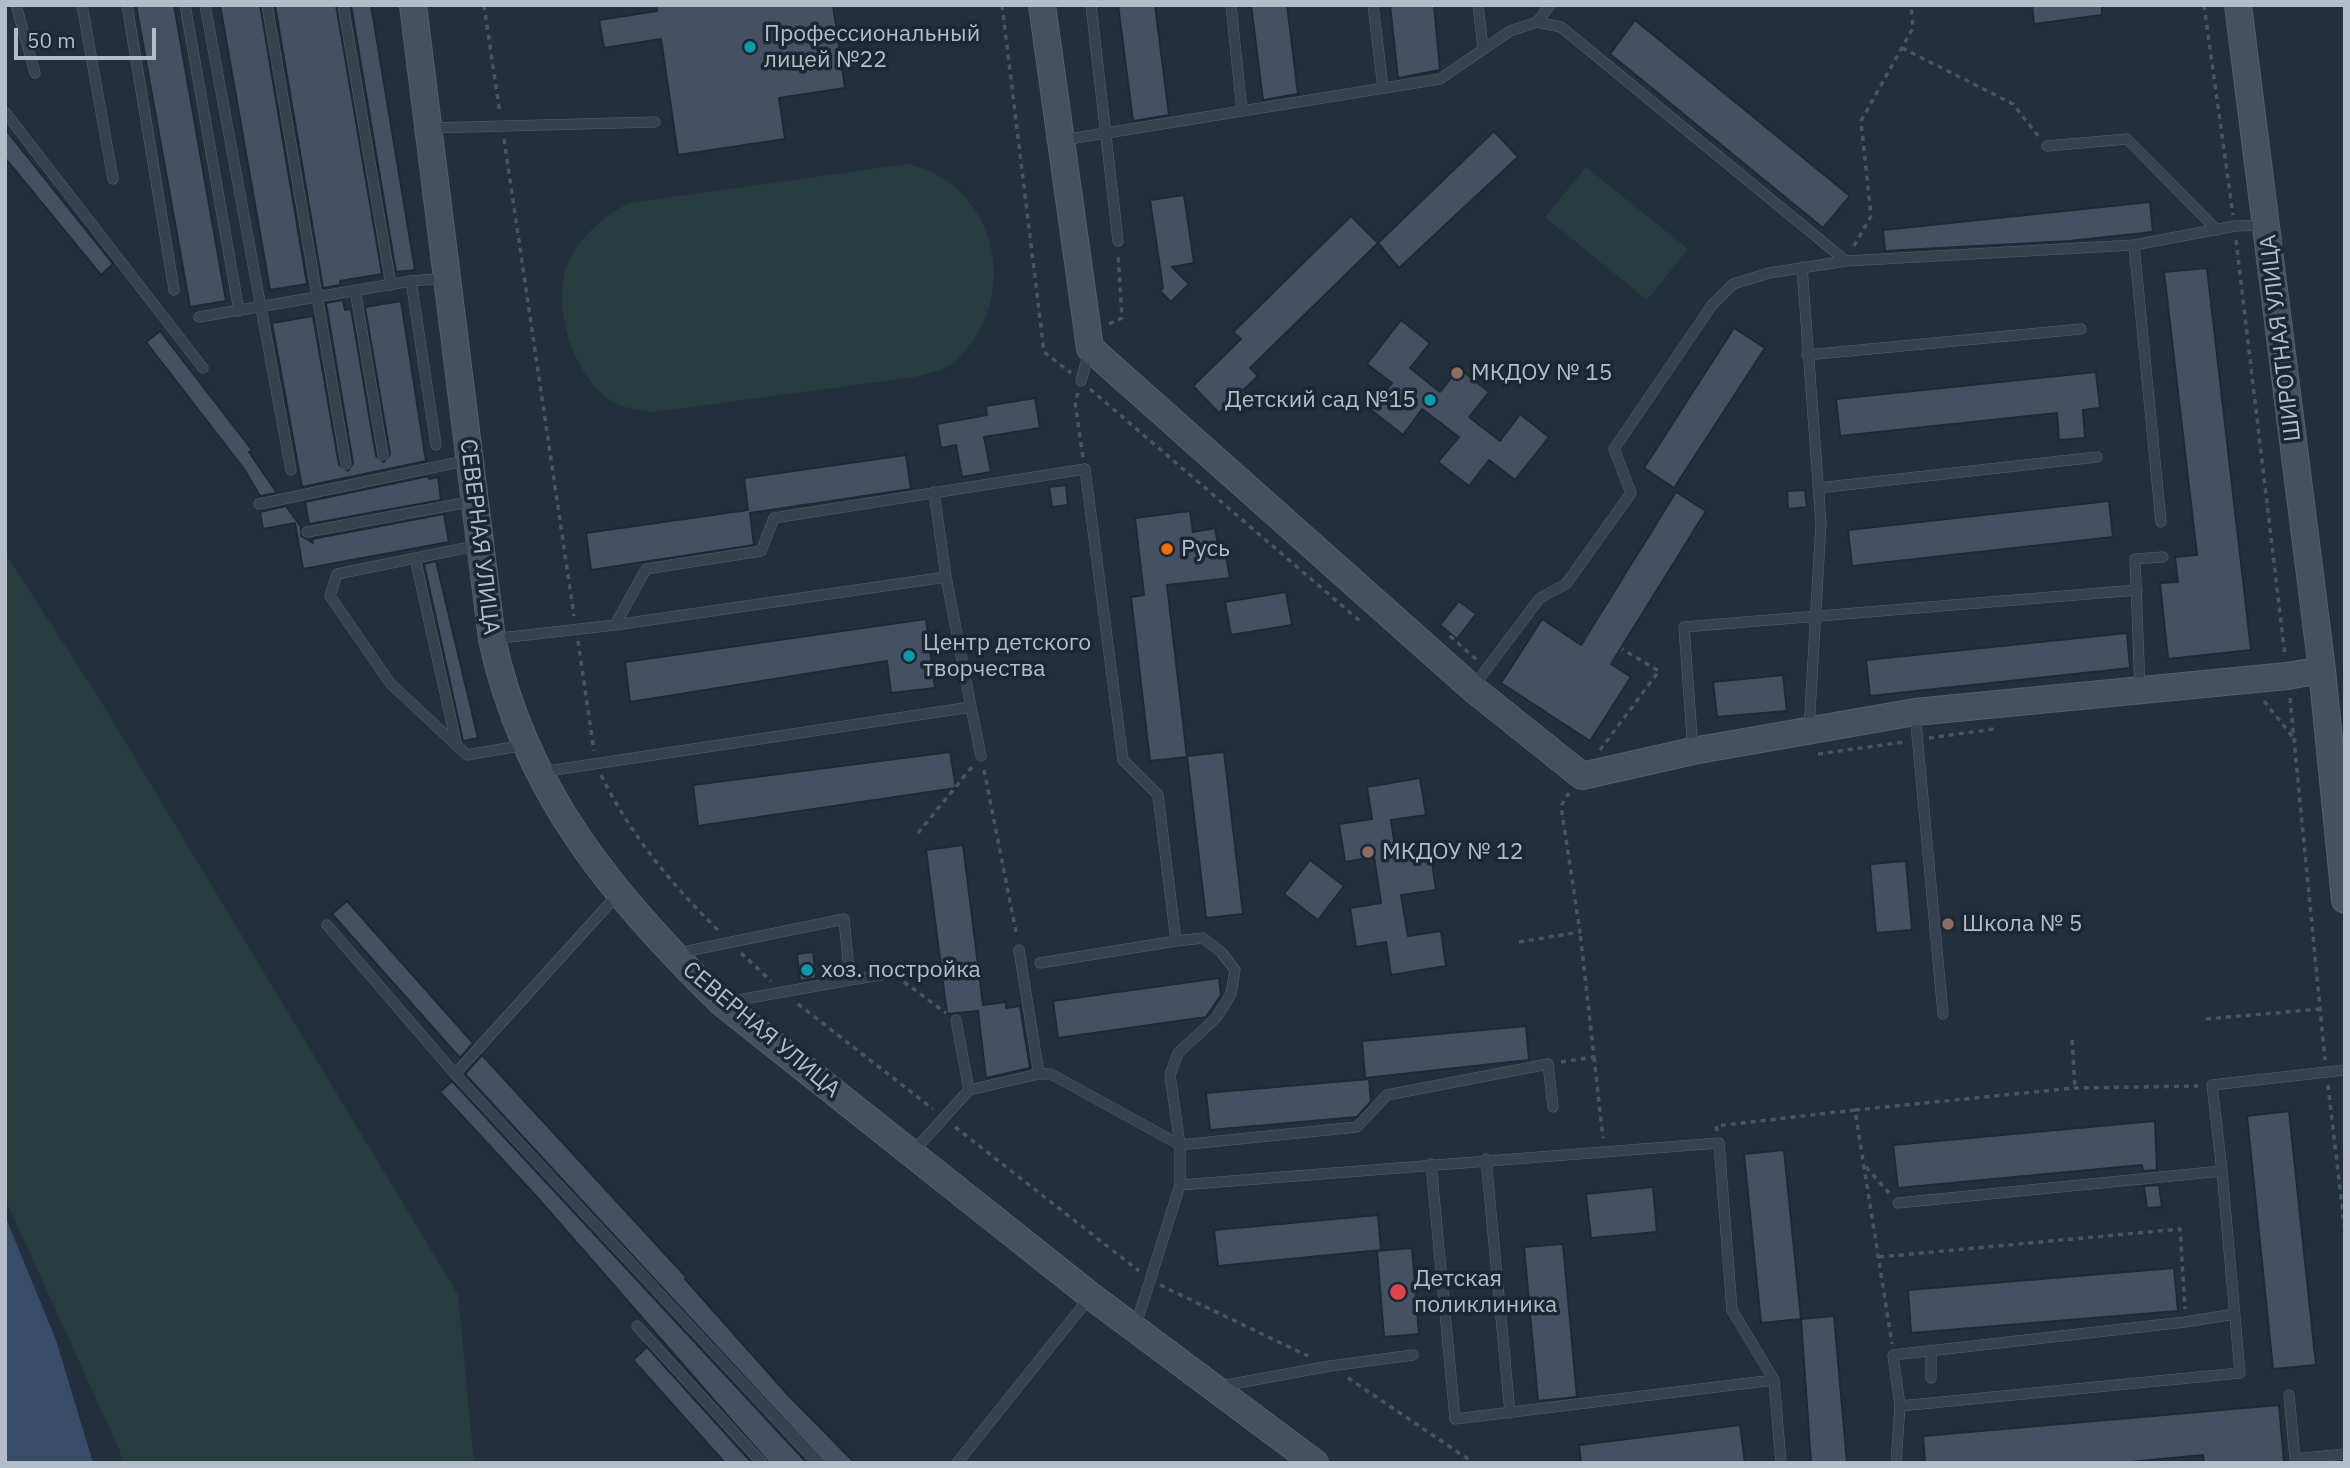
<!DOCTYPE html>
<meta charset="utf-8">
<style>
body{margin:0}
#map{position:relative;width:2350px;height:1468px;overflow:hidden;background:#242f3e;font-family:"IBM Plex Sans",sans-serif}
canvas{display:block}
.frame{position:absolute;inset:0;border:7px solid #b4bcc9;pointer-events:none}
.scale{position:absolute;left:14px;top:28px;width:142px;height:32px;box-sizing:border-box;border:4px solid #b4bcc9;border-top:0;padding-left:9px;font-size:21px;line-height:24px;white-space:nowrap;color:#b4bcc9;-webkit-text-stroke:5px #1d2633;paint-order:stroke}
</style>
<div id="map">
<canvas width="2350" height="1468"></canvas>
<div class="frame"></div>
<div class="scale">50 m</div>
</div>
<script>
const ctx = document.querySelector('canvas').getContext('2d');
ctx.lineJoin = 'round';
function paint(path, color) { ctx.fillStyle = color; ctx.fill(path, 'evenodd'); }
function trace(path, color, width, dash) { ctx.strokeStyle = color; ctx.lineWidth = width; ctx.lineCap = dash ? 'butt' : 'round'; ctx.setLineDash(dash || []); ctx.stroke(path); }
function label(font, color, halo, rows, align = 'center') {
  ctx.font = font + ' "IBM Plex Sans",sans-serif'; ctx.lineWidth = 7; ctx.setLineDash([]); ctx.textBaseline = 'middle'; ctx.strokeStyle = halo; ctx.fillStyle = color; for (const [text, x, y, turn = 0] of rows) {
    ctx.save(); ctx.translate(x, y); ctx.rotate((+turn || 0) * Math.PI / 180); ctx.textAlign = isNaN(turn) ? turn : align; if (halo) ctx.strokeText(text, 0, 0); ctx.fillText(text, 0, 0); ctx.restore();
  }
}
paint(new Path2D(`
 M 907,164 C 1001,184 1024,306 950,365 C 941,371 925,374 915,377 L 654,412 C 644,410 632,410 622,406 C 578,389 553,316 565,272 C 573,242 602,217 629,203 Z
 M 1586,167 L 1688,249 L 1647,300 L 1545,217 Z
 M 5,553 L 102,703 L 458,1295 L 474,1463 L 122,1463 L 120,1451 L 5,1198 Z`), '#263c3f');
paint(new Path2D(`
 M 5,1216 L 56,1340 L 93,1463 L 5,1463 Z`), '#394c67');
const building = new Path2D(`
 M 136,5 L 174,5 L 226,301 L 190,307 Z
 M 220,5 L 260,5 L 307,284 L 270,290 Z
 M 275,5 L 336,5 L 382,274 L 340,281 L 340,285 L 323,288 Z
 M 351,5 L 371,5 L 415,270 L 396,272 Z
 M 656,5 L 833,5 L 845,88 L 779,98 L 785,139 L 678,155 L 661,39 L 604,48 L 599,20 L 657,11 Z
 M 1118,5 L 1155,5 L 1169,115 L 1133,121 Z
 M 1251,5 L 1287,5 L 1298,94 L 1263,100 Z
 M 1390,5 L 1434,5 L 1440,70 L 1398,78 Z
 M 2032,5 L 2102,5 L 2102,15 L 2034,24 Z
 M 1635,20 L 1850,196 L 1823,228 L 1610,54 Z
 M 5,129 L 113,264 L 101,275 L 5,158 Z
 M 1494,131 L 1518,157 L 1399,268 L 1378,243 Z
 M 1184,195 L 1194,263 L 1172,267 L 1189,284 L 1171,302 L 1160,291 L 1163,288 L 1150,200 Z
 M 2150,202 L 2153,232 L 2069,241 L 1885,251 L 1883,230 Z
 M 1351,216 L 1378,243 L 1250,368 L 1258,376 L 1219,413 L 1193,386 L 1241,339 L 1233,332 Z
 M 2207,268 L 2251,650 L 2168,659 L 2160,583 L 2178,582 L 2175,557 L 2197,555 L 2164,272 Z
 M 343,300 L 345,310 L 351,309 L 376,456 L 384,462 L 390,454 L 365,307 L 401,301 L 426,461 L 302,487 L 272,323 L 313,316 L 339,465 L 348,471 L 353,463 L 326,303 Z
 M 1401,320 L 1430,343 L 1410,368 L 1440,392 L 1459,368 L 1489,392 L 1469,417 L 1500,441 L 1520,414 L 1549,437 L 1515,480 L 1489,460 L 1469,486 L 1438,462 L 1459,437 L 1422,409 L 1403,435 L 1371,410 L 1392,383 L 1367,364 Z
 M 1734,328 L 1765,348 L 1674,488 L 1644,468 Z
 M 160,331 L 252,450 L 249,452 L 277,493 L 260,496 L 244,469 L 146,342 Z
 M 2096,372 L 2100,408 L 2083,410 L 2085,438 L 2059,440 L 2057,413 L 1840,436 L 1836,399 Z
 M 1035,398 L 1040,428 L 984,437 L 991,472 L 962,477 L 956,445 L 941,448 L 937,424 L 987,415 L 986,406 Z
 M 906,455 L 911,489 L 750,513 L 754,545 L 591,570 L 586,533 L 748,510 L 744,478 Z
 M 429,476 L 429,479 L 438,477 L 441,500 L 309,524 L 305,502 Z
 M 1066,485 L 1068,505 L 1052,507 L 1049,487 Z
 M 1805,490 L 1807,507 L 1788,509 L 1787,491 Z
 M 1676,492 L 1706,511 L 1611,664 L 1631,677 L 1590,741 L 1501,683 L 1542,619 L 1581,645 Z
 M 2109,501 L 2113,537 L 1852,566 L 1848,530 Z
 M 286,506 L 301,527 L 301,536 L 313,543 L 312,539 L 444,514 L 449,542 L 303,569 L 295,523 L 263,529 L 260,512 Z
 M 1190,511 L 1193,532 L 1215,528 L 1220,556 L 1226,555 L 1230,578 L 1167,585 L 1187,757 L 1150,761 L 1131,597 L 1144,595 L 1135,518 Z
 M 436,561 L 478,738 L 463,741 L 424,564 Z
 M 1286,592 L 1292,625 L 1231,635 L 1225,602 Z
 M 1459,601 L 1476,614 L 1457,639 L 1440,625 Z
 M 926,619 L 935,688 L 891,693 L 887,661 L 630,702 L 625,662 Z
 M 2127,633 L 2130,668 L 1870,696 L 1866,660 Z
 M 1783,675 L 1787,711 L 1717,717 L 1713,682 Z
 M 950,752 L 956,788 L 698,826 L 693,785 Z
 M 1224,752 L 1243,914 L 1206,918 L 1187,756 Z
 M 1420,778 L 1426,815 L 1391,820 L 1397,860 L 1431,855 L 1436,890 L 1401,895 L 1408,936 L 1441,931 L 1446,966 L 1391,975 L 1386,942 L 1356,947 L 1350,908 L 1381,903 L 1374,857 L 1345,862 L 1339,824 L 1372,819 L 1367,787 Z
 M 963,845 L 983,1005 L 1006,1002 L 1006,1008 L 1020,1006 L 1030,1068 L 986,1078 L 978,1011 L 947,1014 L 926,850 Z
 M 1310,860 L 1344,886 L 1318,920 L 1284,894 Z
 M 1906,861 L 1912,930 L 1876,933 L 1870,864 Z
 M 347,901 L 473,1043 L 460,1058 L 332,914 Z
 M 813,952 L 816,978 L 800,981 L 797,954 Z
 M 1219,978 L 1221,995 L 1206,1017 L 1058,1038 L 1053,1001 Z
 M 1526,1026 L 1529,1060 L 1365,1078 L 1362,1041 Z
 M 482,1055 L 687,1278 L 685,1279 L 788,1395 L 855,1463 L 824,1463 L 465,1074 Z
 M 1369,1079 L 1371,1101 L 1357,1117 L 1210,1130 L 1206,1093 Z
 M 452,1081 L 807,1463 L 769,1463 L 536,1196 L 440,1092 Z
 M 2289,1111 L 2316,1365 L 2273,1369 L 2247,1116 Z
 M 2155,1121 L 2157,1170 L 2143,1171 L 2142,1165 L 1898,1188 L 1893,1145 Z
 M 1784,1150 L 1801,1319 L 1761,1323 L 1744,1154 Z
 M 2159,1185 L 2162,1207 L 2147,1208 L 2144,1186 Z
 M 1653,1187 L 1657,1232 L 1591,1238 L 1586,1194 Z
 M 1378,1215 L 1381,1250 L 1218,1266 L 1214,1230 Z
 M 1563,1244 L 1577,1397 L 1538,1401 L 1524,1247 Z
 M 1412,1248 L 1419,1334 L 1384,1337 L 1377,1251 Z
 M 2174,1268 L 2178,1311 L 1911,1333 L 1908,1290 Z
 M 1834,1316 L 1847,1463 L 1811,1463 L 1801,1319 Z
 M 647,1347 L 752,1463 L 725,1463 L 633,1360 Z
 M 2279,1405 L 2284,1463 L 2204,1463 L 2203,1455 L 2119,1463 L 1925,1463 L 1923,1436 Z
 M 1740,1425 L 1745,1463 L 1581,1463 L 1579,1445 Z`);
paint(building, '#455162');
trace(building, '#1f2835', 2);
const lane = new Path2D(`
 M 16,5 L 35,73
 M 82,5 L 113,179
 M 127,5 L 174,290
 M 185,5 L 239,311
 M 205,5 L 291,470
 M 267,5 L 346,464
 M 343,5 L 391,285
 M 1091,5 L 1118,241
 M 1231,5 L 1242,111
 M 1373,5 L 1383,88
 M 1478,5 L 1483,49
 M 1537,22 L 1550,5
 M 5,112 L 203,368
 M 429,128 L 655,122
 M 1063,140 L 1440,79 L 1510,31 L 1537,22 L 1561,27 L 1846,261
 M 2047,146 L 2127,139 L 2217,230
 M 2134,245 L 2161,522
 M 1802,267 L 1821,523 L 1809,729
 M 411,281 L 436,445
 M 355,290 L 383,455
 M 199,317 L 411,281 L 446,278
 M 1807,355 L 2081,329
 M 1081,381 L 1089,352
 M 1818,488 L 2097,457
 M 934,492 L 946,577
 M 259,504 L 469,460
 M 307,532 L 474,501
 M 480,545 L 337,574 L 330,596 L 390,683 L 467,755 L 525,745
 M 415,558 L 456,742
 M 615,625 L 646,569 L 761,551 L 774,518 L 1085,469 L 1123,760 L 1158,795 L 1176,941 L 1040,963
 M 492,639 L 615,625 L 946,577 L 971,707 L 541,772
 M 1473,687 L 1540,598 L 1566,584 L 1631,493 L 1614,449 L 1712,305 L 1733,284 L 1769,273 L 1846,261 L 2134,245 L 2235,226 L 2266,225
 M 2140,689 L 2135,559 L 2163,557
 M 971,707 L 981,756
 M 1915,713 L 1943,1014
 M 1693,750 L 1684,627 L 2137,590
 M 327,925 L 455,1074 L 817,1463
 M 1176,941 L 1203,938 L 1221,952 L 1235,970 L 1231,994 L 1216,1018 L 1178,1053 L 1170,1075 L 1180,1145 L 1180,1185 L 1719,1143 L 1732,1310 L 1774,1380
 M 1019,950 L 1039,1074
 M 678,953 L 844,919 L 850,980 L 899,972
 M 727,1002 L 850,980
 M 956,1020 L 969,1090
 M 455,1074 L 619,893
 M 912,1153 L 969,1090 L 1039,1074 L 1051,1074 L 1180,1145 L 1357,1127 L 1387,1095 L 1548,1064 L 1553,1107
 M 1486,1159 L 1510,1413
 M 1431,1164 L 1455,1419 L 1774,1380 L 1781,1463
 M 1898,1203 L 2222,1171 L 2212,1085 L 2345,1070
 M 637,1326 L 762,1463
 M 1135,1328 L 1180,1185
 M 1931,1350 L 1931,1378
 M 1221,1386 L 1330,1366 L 1413,1355
 M 2289,1395 L 2295,1459 L 2345,1454
 M 1900,1406 L 2240,1373 L 2222,1171
 M 957,1463 L 1090,1297
 M 1896,1463 L 1900,1406 L 1893,1355 L 2185,1322 L 2235,1314`);
const secondary = new Path2D(`
 M 413,5 L 492,639 C 524,790 613,897 722,1003 L 1091,1296 L 1315,1463
 M 1042,5 L 1090,348 L 1472,688 L 1582,776 L 1693,751 L 1915,712 L 2287,676 L 2322,670
 M 2238,5 L 2322,670 L 2345,900`);
trace(lane, '#565f6c', 11);
trace(secondary, '#565f6c', 28);
trace(new Path2D(`
 M 484,5 L 500,114
 M 1002,5 L 1044,352 L 1071,373
 M 2204,5 L 2233,215
 M 1902,48 L 2013,104 L 2039,137
 M 504,139 L 574,616
 M 2236,240 L 2285,656
 M 1854,246 L 1871,216 L 1861,121 L 1913,28 L 1911,5
 M 1109,324 L 1122,318 L 1118,253
 M 1090,389 L 1360,621
 M 1078,393 L 1075,402 L 1083,458
 M 1450,636 L 1478,661
 M 578,641 L 594,751
 M 2290,698 L 2325,1060
 M 2264,701 L 2296,741
 M 1929,738 L 1994,729
 M 1600,750 L 1659,671 L 1622,649
 M 1818,754 L 1904,742
 M 984,770 L 1017,937
 M 601,775 C 630,834 671,884 718,930
 M 918,833 L 972,767
 M 1519,942 L 1580,932 L 1561,806 L 1569,793
 M 741,953 L 771,981
 M 904,982 L 946,1013
 M 798,1004 L 933,1109
 M 2206,1019 L 2320,1009
 M 2072,1040 L 2075,1088
 M 1594,1057 L 1603,1138
 M 1561,1062 L 1594,1057 L 1580,932
 M 2328,1085 L 2345,1232
 M 1855,1110 L 2075,1088 L 2198,1086
 M 955,1127 L 1139,1271
 M 1717,1131 L 1716,1126 L 1855,1110 L 1892,1344
 M 1866,1167 L 1889,1193
 M 1879,1257 L 2180,1229 L 2185,1309
 M 1160,1285 L 1308,1356
 M 1348,1378 L 1474,1463`), '#44595c', 3.5, [5, 5]);
trace(lane, '#38414e', 10);
trace(secondary, '#465061', 26);
for (const [x, y, r, color] of [
 [750,47,7,"#0f9aa8"],
 [1457,373,7,"#8d6e63"],
 [1430,400,7,"#0f9aa8"],
 [1167,549,7,"#e8710a"],
 [909,656,7,"#0f9aa8"],
 [1368,852,7,"#8d6e63"],
 [1948,924,7,"#8d6e63"],
 [807,970,7,"#0f9aa8"],
 [1398,1292,9,"#e0444e"]
]) { const dot = new Path2D(); dot.arc(x, y, r, 0, 2 * Math.PI); ctx.fillStyle = color; ctx.fill(dot); trace(dot, '#1d2633', 2.5); }
label('23px', '#b4bcc9', '#1d2633', [
 ["Профессиональный",764,34],
 ["лицей №22",764,60],
 ["МКДОУ № 15",1471,373],
 ["Детский сад №15",1416,400,"right"],
 ["Русь",1181,549],
 ["Центр детского",923,643],
 ["творчества",923,669],
 ["МКДОУ № 12",1382,852],
 ["Школа № 5",1962,924],
 ["хоз. постройка",821,970],
 ["Детская",1414,1279],
 ["поликлиника",1414,1305]
], 'left');
label('23px', '#b4bcc9', '#1d2633', [
 ["ШИРОТНАЯ УЛИЦА",2281,338,-97],
 ["СЕВЕРНАЯ УЛИЦА",479,537,83],
 ["СЕВЕРНАЯ УЛИЦА",761,1030,40]
]);
</script>
